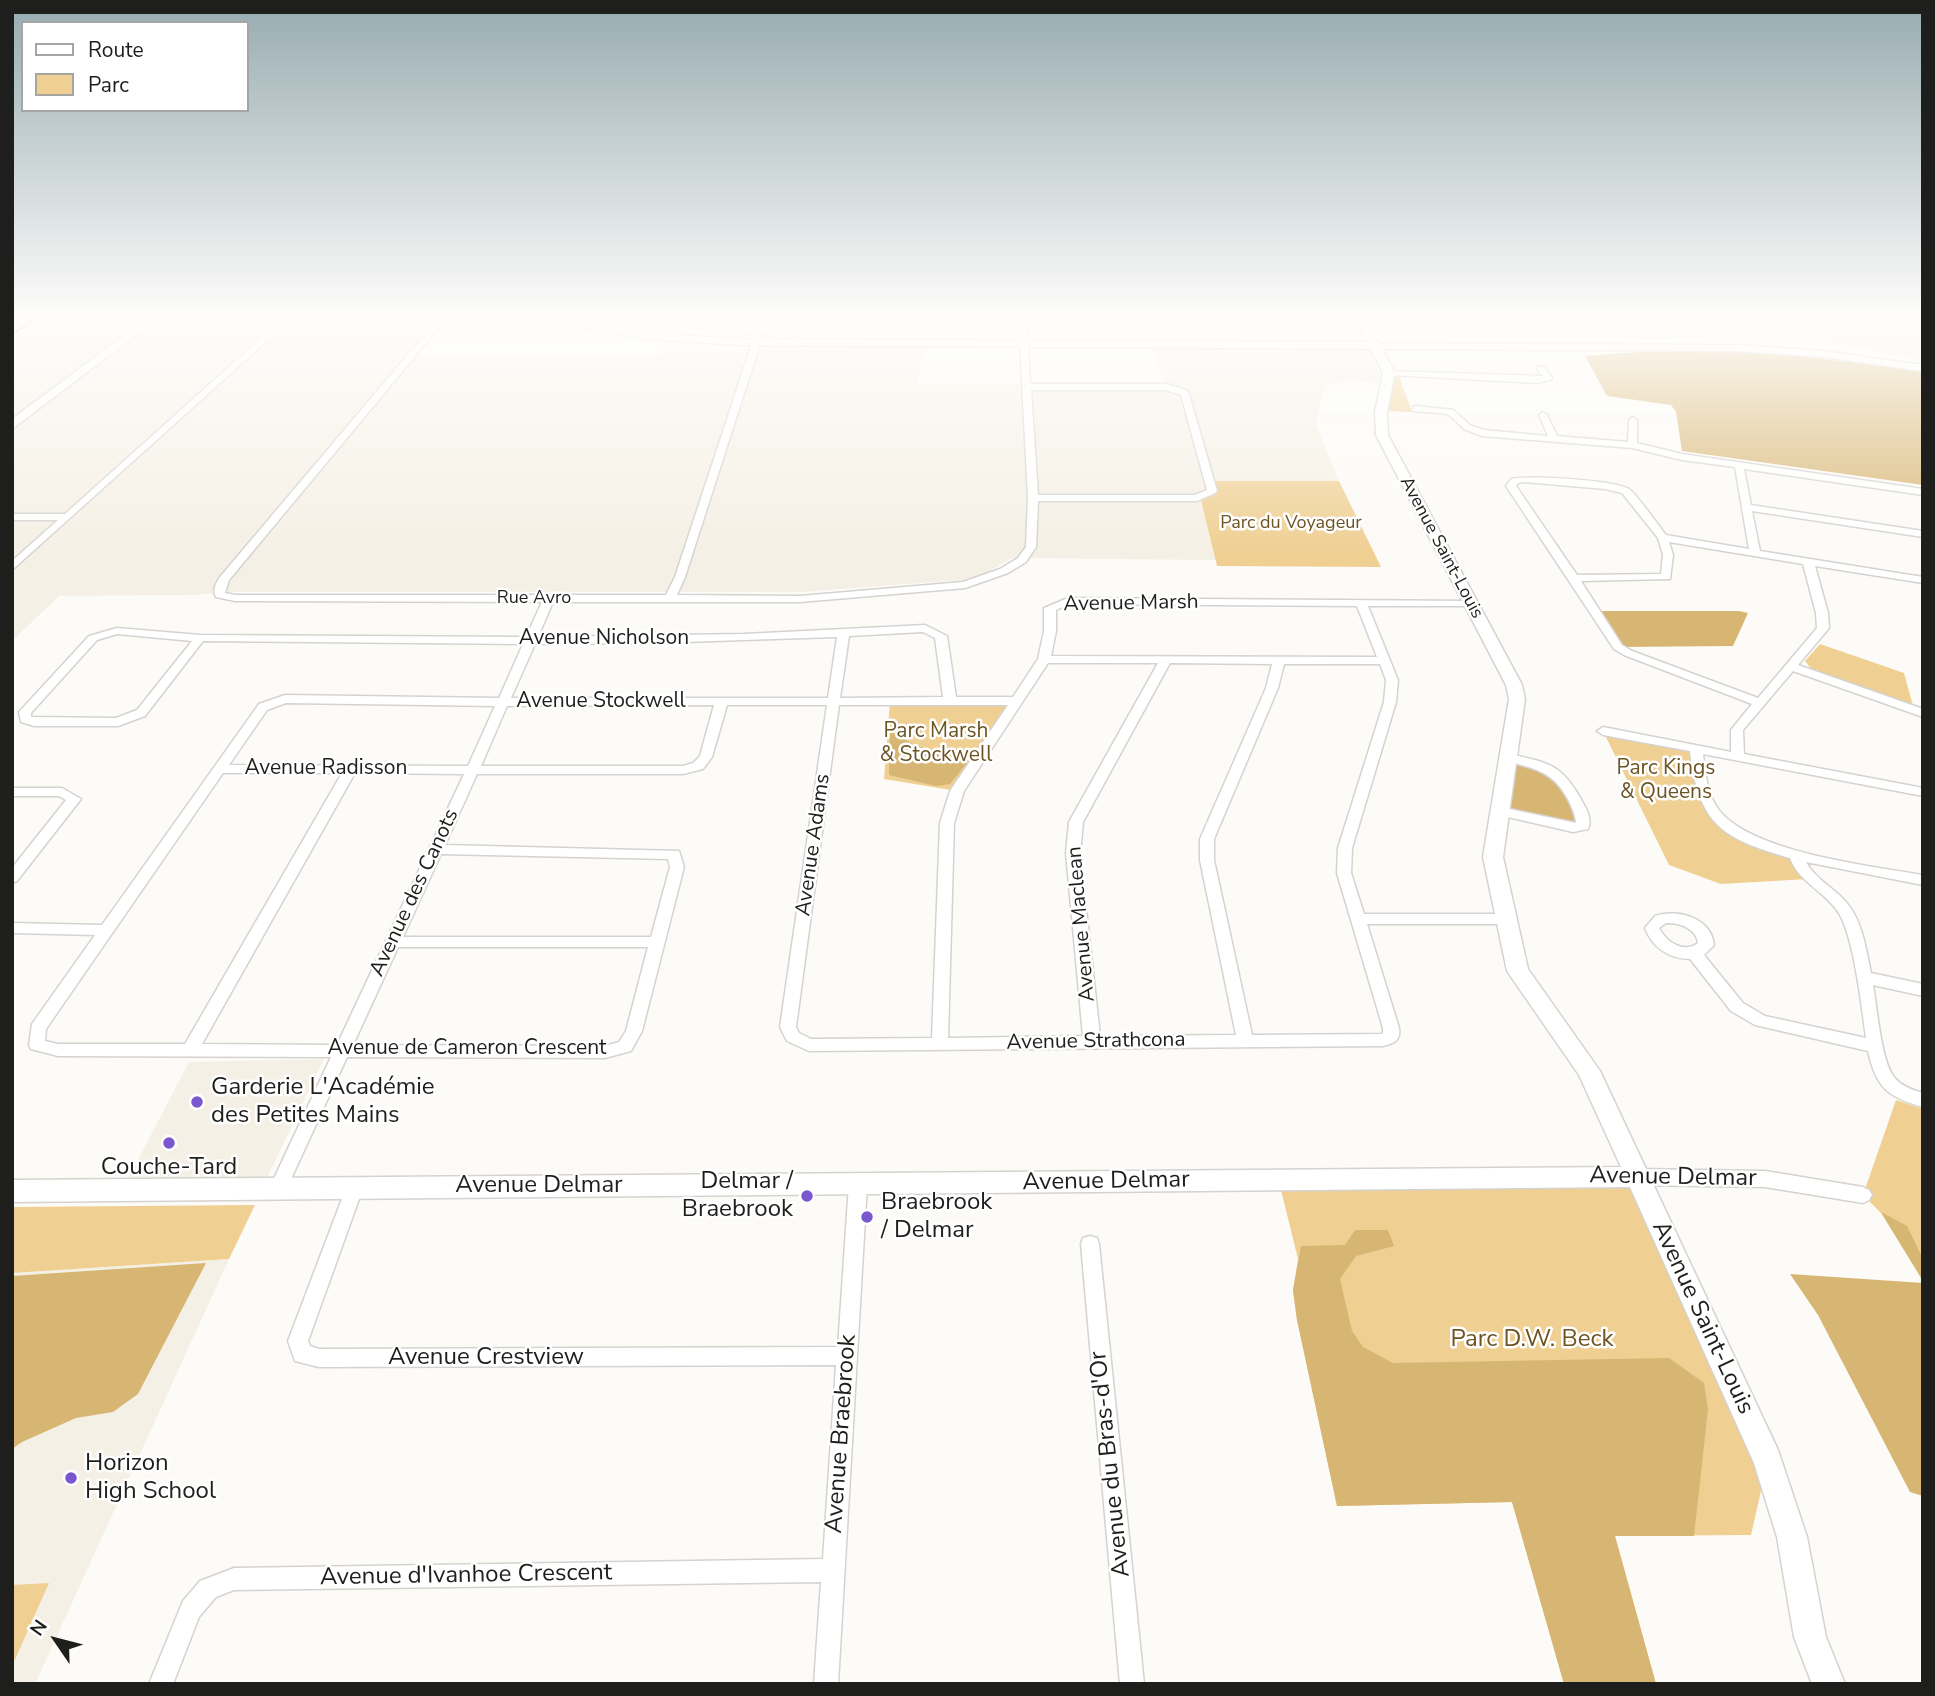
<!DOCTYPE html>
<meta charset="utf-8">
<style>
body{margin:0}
#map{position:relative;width:1935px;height:1696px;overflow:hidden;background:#fdfbf7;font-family:"Nunito Sans",sans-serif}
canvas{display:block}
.frame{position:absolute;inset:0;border:14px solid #1e1e1c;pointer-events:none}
.legend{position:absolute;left:21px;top:21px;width:228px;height:91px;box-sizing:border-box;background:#fff;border:2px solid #a5a5a4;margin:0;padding:9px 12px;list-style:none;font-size:21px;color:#1e1e1c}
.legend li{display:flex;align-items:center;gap:14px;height:35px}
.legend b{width:35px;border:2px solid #a5a5a4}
.north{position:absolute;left:21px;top:1605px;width:70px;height:70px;-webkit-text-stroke:5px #fff;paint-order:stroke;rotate:305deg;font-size:19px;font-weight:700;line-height:28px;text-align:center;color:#1e1e1c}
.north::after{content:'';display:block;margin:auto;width:24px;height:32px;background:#1e1e1c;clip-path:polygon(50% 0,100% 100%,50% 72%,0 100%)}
</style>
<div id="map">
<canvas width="1935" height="1696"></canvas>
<div class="frame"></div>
<ul class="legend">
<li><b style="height:9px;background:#fff"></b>Route</li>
<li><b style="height:19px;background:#efcf92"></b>Parc</li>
</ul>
<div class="north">N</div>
</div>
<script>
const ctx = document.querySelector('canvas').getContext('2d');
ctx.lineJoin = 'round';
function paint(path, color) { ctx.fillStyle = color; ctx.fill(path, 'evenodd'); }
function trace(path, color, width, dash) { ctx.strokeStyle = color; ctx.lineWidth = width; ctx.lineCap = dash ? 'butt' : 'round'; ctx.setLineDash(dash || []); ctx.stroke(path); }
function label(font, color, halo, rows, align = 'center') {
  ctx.font = font + ' "Nunito Sans",sans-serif'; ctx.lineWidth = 5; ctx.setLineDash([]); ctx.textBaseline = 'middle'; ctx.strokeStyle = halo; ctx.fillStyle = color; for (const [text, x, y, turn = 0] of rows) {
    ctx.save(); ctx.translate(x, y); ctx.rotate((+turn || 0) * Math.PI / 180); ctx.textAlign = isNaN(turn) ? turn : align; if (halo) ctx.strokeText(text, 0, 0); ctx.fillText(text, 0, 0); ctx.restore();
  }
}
paint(new Path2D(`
 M 12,319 L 436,319 L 403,357 L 660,356 L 663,351 L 757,353 L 765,348 L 776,346 L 924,347 L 917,384 L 1165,385 L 1154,349 L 1255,352 L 1362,349 L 1372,353 L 1383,383 L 1349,381 L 1328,385 L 1323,393 L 1316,424 L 1339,481 L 1215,481 L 1217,493 L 1201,502 L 1215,560 L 1012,558 L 975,579 L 801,592 L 234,592 L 192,595 L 59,596 L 12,641 Z
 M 616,319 L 1923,319 L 1923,360 L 1777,333 L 1760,340 L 997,331 L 783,331 L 764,324 L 743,330 L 677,328 Z
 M 324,1059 L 267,1178 L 129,1177 L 189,1062 Z
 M 229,1259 L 35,1684 L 12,1684 L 12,1273 Z`), '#f5f0e5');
paint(new Path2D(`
 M 1399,376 L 1412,412 L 1383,411 L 1395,377 Z
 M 1214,481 L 1339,481 L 1381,567 L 1217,566 L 1201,501 L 1217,493 Z
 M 1820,644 L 1904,673 L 1913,706 L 1812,670 L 1805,661 Z
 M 890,701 L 1016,701 L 957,791 L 884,779 Z
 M 1603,731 L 1696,749 L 1704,795 L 1733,829 L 1796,854 L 1808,879 L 1721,884 L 1669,865 Z
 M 1896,1100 L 1923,1109 L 1923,1281 L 1881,1213 L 1863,1195 Z
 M 1636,1177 L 1768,1460 L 1751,1535 L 1615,1536 L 1656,1684 L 1564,1684 L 1512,1502 L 1337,1506 L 1297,1320 L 1293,1290 L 1298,1259 L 1279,1182 Z
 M 255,1205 L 229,1259 L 12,1273 L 12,1207 Z
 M 49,1583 L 12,1666 L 12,1585 Z`), '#efcf92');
paint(new Path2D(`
 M 1663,350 L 1766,352 L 1923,371 L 1923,485 L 1682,451 L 1676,412 L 1671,405 L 1607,396 L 1585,356 Z
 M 1598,611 L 1739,611 L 1748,613 L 1733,646 L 1618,647 Z
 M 897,723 L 902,725 L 903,738 C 921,752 947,751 967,763 L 950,784 L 936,786 L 889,775 L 890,726 Z
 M 1509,758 L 1557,772 L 1583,826 L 1500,811 Z
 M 1881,1212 L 1907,1226 L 1923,1259 L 1923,1281 Z
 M 1355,1230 L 1388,1230 L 1394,1246 L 1356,1256 L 1340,1279 L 1352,1331 L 1363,1347 L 1393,1363 L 1669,1358 L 1704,1383 L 1708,1409 L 1694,1536 L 1615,1536 L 1656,1684 L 1564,1684 L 1512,1502 L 1337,1506 L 1297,1320 L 1293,1290 L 1301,1246 L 1345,1245 Z
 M 206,1263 L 138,1394 L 113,1412 L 76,1418 L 22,1442 L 12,1449 L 12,1276 Z
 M 1790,1274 L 1923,1283 L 1923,1496 L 1910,1492 L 1818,1315 Z`), '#d7b573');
const street = new Path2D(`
 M 438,319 L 446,319 L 229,580 L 225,593 L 235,595 L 666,595 L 675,577 L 760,319 L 768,319 L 685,577 L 677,595 L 800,596 L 963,582 L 1000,569 L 1018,558 L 1026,547 L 1028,498 L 1019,322 L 1022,319 L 1031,319 L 1027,323 L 1030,384 L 1167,384 L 1188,391 L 1217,491 L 1215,493 L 1197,501 L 1038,501 L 1036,547 L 1026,562 L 1008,573 L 965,588 L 800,602 L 553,602 L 538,637 L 744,634 L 925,625 L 947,636 L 956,697 L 1013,697 L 1038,659 L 1044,631 L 1044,608 L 1068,598 L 1472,601 L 1474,603 L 1468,606 L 1368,606 L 1398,680 L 1396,702 L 1352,848 L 1351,873 L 1364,914 L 1506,914 L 1511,915 L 1513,919 L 1511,923 L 1506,924 L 1367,924 L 1399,1028 C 1401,1041 1394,1043 1383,1046 L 809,1051 L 787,1041 L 780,1027 L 827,705 L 727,705 L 712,757 L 703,769 L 683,774 L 477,774 L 445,845 L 679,851 L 684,867 L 642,1031 L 631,1051 L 605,1058 L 347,1057 L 285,1192 L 279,1195 L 273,1192 L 270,1187 L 331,1057 L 58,1056 L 31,1049 L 29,1045 L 32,1024 L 95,935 L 12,933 L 12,923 L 102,925 L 259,704 L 285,695 L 499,698 L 523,644 L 203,641 L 145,716 L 118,726 L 34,726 L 21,722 L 19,712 L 89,636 L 117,628 L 200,635 L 526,637 L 542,602 L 235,601 L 216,597 C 212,590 216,583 220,577 ZM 1031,390 L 1166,390 L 1181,395 L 1207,490 L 1195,495 L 1038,495 ZM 1069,604 L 1357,606 L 1377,657 L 1051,656 L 1056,631 L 1056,610 ZM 923,632 L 935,638 L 943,697 L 840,698 L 849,636 ZM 117,634 L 192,641 L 137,710 L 116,718 L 31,717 L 31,713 L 97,640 ZM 835,637 L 837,637 L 828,698 L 511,698 L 535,644 L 653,643 ZM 1048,663 L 1158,663 L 1069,822 L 1066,853 L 1083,1036 L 948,1038 L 954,823 L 964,791 ZM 1170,663 L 1272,664 L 1266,688 L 1200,839 L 1200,860 L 1236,1035 L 1100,1036 L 1080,853 L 1083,822 ZM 1284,664 L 1380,664 L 1386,680 L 1384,702 L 1338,848 L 1337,873 L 1383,1028 L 1383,1033 L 1381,1034 L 1252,1035 L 1214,860 L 1214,839 L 1278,688 ZM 286,703 L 495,706 L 468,766 L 229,765 L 267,710 ZM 714,705 L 700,756 L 693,763 L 683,766 L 481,766 L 507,706 ZM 839,705 L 1008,705 L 950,791 L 940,823 L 932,1038 L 811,1039 L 799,1033 L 796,1027 ZM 223,773 L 342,773 L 185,1044 L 58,1044 L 45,1041 L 46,1029 ZM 355,773 L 464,774 L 337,1045 L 202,1044 ZM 441,854 L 668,859 L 670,867 L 651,937 L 403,937 ZM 398,947 L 648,947 L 626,1031 L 619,1042 L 605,1046 L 353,1045 Z
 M 1355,319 L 1363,319 L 1376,340 L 1375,342 L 1369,342 Z
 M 1555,319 L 1578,319 L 1599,323 L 1595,325 Z
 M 271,329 L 278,331 L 12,570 L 12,561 L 58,520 L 12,520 L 12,514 L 65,514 Z
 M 1538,367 L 1544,367 L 1552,378 L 1551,380 L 1537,383 L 1389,375 L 1385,373 L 1389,371 L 1543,376 L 1537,369 Z
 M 1416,406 L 1453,410 L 1470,425 L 1484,430 L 1548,436 L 1539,415 L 1543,412 L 1547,415 L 1557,436 L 1628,442 L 1629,420 L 1633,417 L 1637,420 L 1637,443 L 1682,454 L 1923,489 L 1923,495 L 1744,469 L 1751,505 L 1923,531 L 1923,537 L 1752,511 L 1760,551 L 1923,577 L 1923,583 L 1815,566 L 1828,613 L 1829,628 L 1798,665 L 1923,709 L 1923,717 L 1793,671 L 1743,730 L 1744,754 L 1923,788 L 1923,796 L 1703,754 C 1705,771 1707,791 1716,806 C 1745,852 1871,866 1923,875 L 1923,885 L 1806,862 C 1815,879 1833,887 1845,901 C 1862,919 1866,949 1871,973 L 1923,984 L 1923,996 L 1873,985 C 1877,1007 1881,1061 1894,1077 C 1901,1086 1912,1090 1923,1093 L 1923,1107 C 1888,1097 1876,1088 1868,1051 L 1755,1025 L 1731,1011 L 1690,959 C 1669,959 1652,947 1645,928 L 1655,916 C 1677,909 1711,917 1714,945 L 1704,955 L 1743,1003 L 1765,1016 L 1866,1038 C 1862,1008 1854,940 1840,915 C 1827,892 1800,884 1790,858 C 1721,838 1699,825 1690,751 L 1603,735 L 1597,731 L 1603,727 L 1731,752 L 1731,730 L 1752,704 L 1624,655 L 1614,649 L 1506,486 L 1511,479 C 1528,475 1614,480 1629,489 C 1638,496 1658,525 1666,535 L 1749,549 L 1735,467 L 1682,460 L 1632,448 L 1482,436 L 1464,429 L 1448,414 L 1413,411 L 1413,407 ZM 1524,482 L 1605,489 L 1622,493 L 1658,538 L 1663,555 L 1661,574 L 1577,575 L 1516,486 L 1518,483 ZM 1669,542 L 1803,564 L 1816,613 L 1817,628 L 1758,698 L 1632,651 L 1622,645 L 1581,581 L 1670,579 L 1673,555 ZM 1666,923 C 1680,923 1696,928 1698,943 C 1684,954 1666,942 1659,928 Z
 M 1509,754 C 1550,763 1562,764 1583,803 C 1588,812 1592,820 1588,829 L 1573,832 L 1495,814 L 1493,811 L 1500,807 L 1576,823 C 1575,813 1571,805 1566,796 C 1552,771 1531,767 1504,761 L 1503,758 Z
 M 12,788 L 62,788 L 81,799 L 17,881 L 12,883 L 12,868 L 66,800 L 59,796 L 12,796 Z
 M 1636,1169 L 1765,1171 L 1863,1187 L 1869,1190 L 1872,1195 L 1869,1200 L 1863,1203 L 1765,1187 L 1636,1185 L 1630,1182 L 1627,1177 L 1630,1172 Z
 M 858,1176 L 864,1179 L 867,1184 L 838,1684 L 814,1684 L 821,1582 L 234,1590 L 216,1597 L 199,1617 L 173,1684 L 149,1684 L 183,1601 L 200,1581 L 234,1568 L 823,1559 L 836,1365 L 319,1367 L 295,1361 L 288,1341 L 348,1183 L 354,1180 L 360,1183 L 363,1188 L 308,1341 L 310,1346 L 319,1349 L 838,1347 L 849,1184 L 852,1179 Z
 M 1090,1236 L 1097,1238 L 1099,1244 L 1144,1684 L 1120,1684 L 1081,1244 L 1083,1238 Z`);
const secondary = new Path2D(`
 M 146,319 L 157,319 L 12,429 L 12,419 Z
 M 547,319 L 569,319 L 647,333 L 739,339 L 1368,342 L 1368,338 L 1372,337 L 1379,343 L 1739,345 L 1824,351 L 1923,365 L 1923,371 L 1824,357 L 1739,351 L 1382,349 L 1395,373 L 1387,412 L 1388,435 L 1522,685 L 1525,699 L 1503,857 L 1528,969 L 1600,1071 L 1778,1450 L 1807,1537 L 1826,1637 L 1845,1684 L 1812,1684 L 1794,1637 L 1777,1537 L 1754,1463 L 1630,1187 L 12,1202 L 12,1180 L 1621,1167 L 1579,1075 L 1507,971 L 1483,857 L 1509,699 L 1506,685 L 1376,435 L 1375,412 L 1383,373 L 1371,349 L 739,345 L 647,339 L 552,322 Z
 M 763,320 L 767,321 L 772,329 L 794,335 C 786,341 766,338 761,329 L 754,333 L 731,337 L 726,334 L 747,328 Z`);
trace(street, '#d5d3d0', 3);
trace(secondary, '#d5d3d0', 3);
paint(street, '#fff');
paint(secondary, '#fff');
trace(new Path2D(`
 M 12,334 L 36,319`), '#797976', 2);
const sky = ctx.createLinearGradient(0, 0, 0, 556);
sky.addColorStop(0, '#97abb0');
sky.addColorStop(0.57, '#fefdfb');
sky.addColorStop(1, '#fefdfb00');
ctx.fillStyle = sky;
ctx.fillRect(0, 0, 1935, 556);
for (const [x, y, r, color] of [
 [197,1102,7,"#7a56cf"],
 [169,1143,7,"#7a56cf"],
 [807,1196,7,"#7a56cf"],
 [867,1217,7,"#7a56cf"],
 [71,1478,7,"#7a56cf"]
]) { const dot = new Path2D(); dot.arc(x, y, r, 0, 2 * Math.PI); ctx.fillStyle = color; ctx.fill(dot); trace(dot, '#fff', 2.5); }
label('18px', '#6c5422', '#fff', [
 ["Parc du Voyageur",1291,524]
]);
label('18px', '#1e1e1c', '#fff', [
 ["Avenue Saint-Louis",1441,548,62],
 ["Rue Avro",534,599]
]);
label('21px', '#1e1e1c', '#fff', [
 ["Avenue Marsh",1131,604,-1],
 ["Avenue Nicholson",604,639],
 ["Avenue Stockwell",601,702],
 ["Avenue Radisson",326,769],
 ["Avenue Adams",814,845,-82],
 ["Avenue des Canots",415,893,-65],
 ["Avenue Maclean",1082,924,-95],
 ["Avenue Strathcona",1096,1042,-1],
 ["Avenue de Cameron Crescent",467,1049]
]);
label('21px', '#6c5422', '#fff', [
 ["Parc Marsh",936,732],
 ["& Stockwell",936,756],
 ["Parc Kings",1666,769],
 ["& Queens",1666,793]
]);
label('24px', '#1e1e1c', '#fff', [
 ["Garderie L'Académie",211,1088],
 ["des Petites Mains",211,1116],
 ["Couche-Tard",169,1168,"center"],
 ["Delmar /",793,1182,"right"],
 ["Braebrook",793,1210,"right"],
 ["Braebrook",881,1203],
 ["/ Delmar",881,1231],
 ["Horizon",85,1464],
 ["High School",85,1492]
], 'left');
label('24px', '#1e1e1c', '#fff', [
 ["Avenue Delmar",1673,1178,1],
 ["Avenue Delmar",1106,1182,-1],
 ["Avenue Delmar",539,1186],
 ["Avenue Saint-Louis",1702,1318,65],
 ["Avenue Crestview",486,1358],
 ["Avenue Braebrook",842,1434,-86],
 ["Avenue du Bras-d'Or",1111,1464,-96],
 ["Avenue d'Ivanhoe Crescent",466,1576,-1]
]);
label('24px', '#6c5422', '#fff', [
 ["Parc D.W. Beck",1532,1340]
]);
</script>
